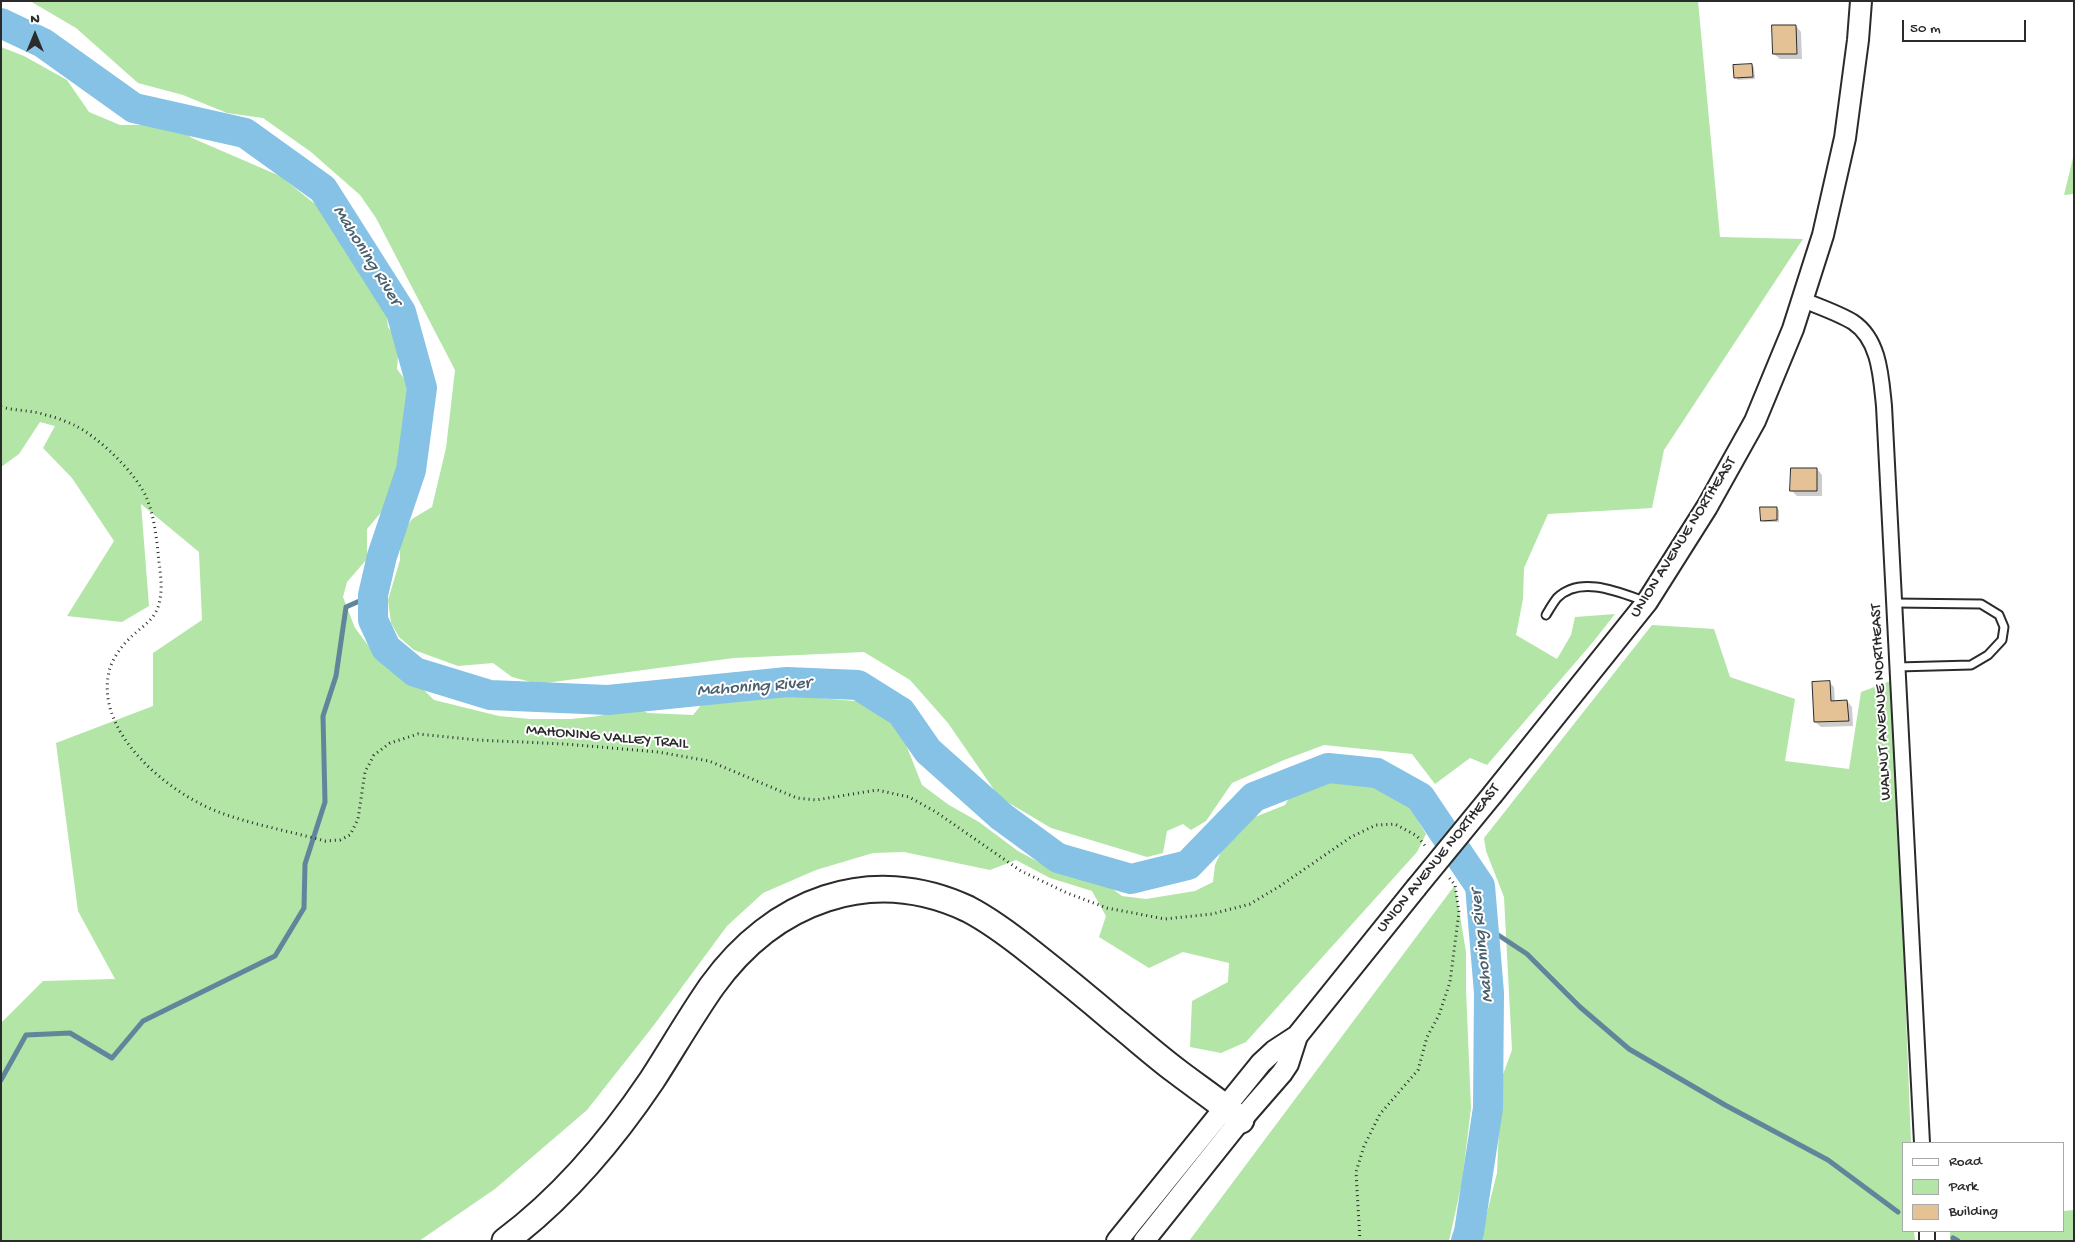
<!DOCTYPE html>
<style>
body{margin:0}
#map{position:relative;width:2075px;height:1242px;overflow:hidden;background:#fff;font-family:"Gochi Hand",sans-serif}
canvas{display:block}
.frame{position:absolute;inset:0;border:2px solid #2b2b2b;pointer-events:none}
.legend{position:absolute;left:1902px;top:1142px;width:162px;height:90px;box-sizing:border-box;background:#fff;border:1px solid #aaa;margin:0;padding:6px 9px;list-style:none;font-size:15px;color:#2b2b2b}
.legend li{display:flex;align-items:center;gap:10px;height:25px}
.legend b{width:25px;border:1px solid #aaa}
.north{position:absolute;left:10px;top:10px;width:50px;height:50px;-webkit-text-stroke:4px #fff;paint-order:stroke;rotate:0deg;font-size:14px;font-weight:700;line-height:20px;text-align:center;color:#2b2b2b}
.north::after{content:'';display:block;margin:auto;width:18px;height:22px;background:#2b2b2b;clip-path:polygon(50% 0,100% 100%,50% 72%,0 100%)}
.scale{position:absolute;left:1902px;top:20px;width:124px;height:22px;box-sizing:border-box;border:2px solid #2b2b2b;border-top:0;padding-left:6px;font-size:15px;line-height:18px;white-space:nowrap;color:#2b2b2b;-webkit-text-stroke:4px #fff;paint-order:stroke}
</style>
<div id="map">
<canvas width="2075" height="1242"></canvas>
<div class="frame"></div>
<ul class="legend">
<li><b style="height:6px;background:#fff"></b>Road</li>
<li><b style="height:14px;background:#b2e5a6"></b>Park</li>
<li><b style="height:14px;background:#e5c296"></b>Building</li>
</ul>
<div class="north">N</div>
<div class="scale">50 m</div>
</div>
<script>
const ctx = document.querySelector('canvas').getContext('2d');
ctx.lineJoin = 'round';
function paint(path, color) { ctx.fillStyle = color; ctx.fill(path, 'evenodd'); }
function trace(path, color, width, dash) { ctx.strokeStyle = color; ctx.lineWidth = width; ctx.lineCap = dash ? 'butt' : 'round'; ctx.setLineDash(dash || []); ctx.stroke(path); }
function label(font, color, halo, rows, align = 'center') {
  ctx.font = font + ' "Gochi Hand",sans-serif'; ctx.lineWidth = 4; ctx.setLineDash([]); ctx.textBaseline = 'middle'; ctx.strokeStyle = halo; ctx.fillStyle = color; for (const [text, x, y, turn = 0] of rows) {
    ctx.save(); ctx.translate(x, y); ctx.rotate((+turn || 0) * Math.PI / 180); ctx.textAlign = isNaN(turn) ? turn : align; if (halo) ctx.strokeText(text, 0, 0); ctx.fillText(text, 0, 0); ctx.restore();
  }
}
paint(new Path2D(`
 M 30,1 L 1698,1 L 1720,237 L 1803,239 L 1664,450 L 1652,508 L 1548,514 L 1524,568 L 1523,599 L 1516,635 L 1557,659 L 1571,635 L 1575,617 L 1615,614 L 1593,642 L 1487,765 L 1470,758 L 1435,784 L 1412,754 L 1324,745 L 1284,760 L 1232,783 L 1206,821 L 1191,830 L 1183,824 L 1167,831 L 1163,853 L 1147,857 L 1051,828 L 999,797 L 948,723 L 910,680 L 864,652 L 734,658 L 538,684 L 512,677 L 493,663 L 458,666 L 414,650 L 399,637 L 391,623 L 388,600 L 400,560 L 400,537 L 412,519 L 432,507 L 446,448 L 455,370 L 376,218 L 360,195 L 311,152 L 263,118 L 227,113 L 183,95 L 138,83 L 76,28 Z
 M 1,47 L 24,56 L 67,80 L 89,112 L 120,125 L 174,125 L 192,138 L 280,176 L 330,216 L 386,307 L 388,327 L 399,343 L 397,369 L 411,388 L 414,407 L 390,502 L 367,529 L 367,559 L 347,582 L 343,597 L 355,628 L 374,653 L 394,670 L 417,683 L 434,700 L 499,716 L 530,719 L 571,719 L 599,716 L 633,707 L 648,713 L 693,715 L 711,693 L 753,689 L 784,691 L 807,697 L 866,702 L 899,727 L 922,785 L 949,805 L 979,822 L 1018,851 L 1057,872 L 1102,881 L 1122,896 L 1146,899 L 1195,891 L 1213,882 L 1215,865 L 1225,843 L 1255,817 L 1285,805 L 1293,791 L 1325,776 L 1369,779 L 1387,785 L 1410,808 L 1426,834 L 1417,852 L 1246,1042 L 1221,1053 L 1190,1047 L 1192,1001 L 1228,982 L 1229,963 L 1183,952 L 1149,968 L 1099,937 L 1106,916 L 1092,891 L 1050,878 L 1016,860 L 990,870 L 904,852 L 873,853 L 816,870 L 763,893 L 727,926 L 654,1025 L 587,1110 L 495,1189 L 419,1241 L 1,1241 L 1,1023 L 43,981 L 115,979 L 78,911 L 56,743 L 153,706 L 153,653 L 202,620 L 199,552 L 141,504 L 149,606 L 122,622 L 67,616 L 114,541 L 72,478 L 43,448 L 55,426 L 40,422 L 19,454 L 1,467 Z
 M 2074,154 L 2074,194 L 2064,195 Z
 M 1652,625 L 1714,629 L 1730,677 L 1795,699 L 1785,761 L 1849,769 L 1861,692 L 1893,680 L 1911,1143 L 1904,1143 L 1904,1231 L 1914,1231 L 1915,1241 L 1480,1241 L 1497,1173 L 1499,1127 L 1502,1107 L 1501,1080 L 1512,1050 L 1504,897 L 1486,851 L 1484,838 Z
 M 1455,885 L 1466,952 L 1466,989 L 1471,1108 L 1462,1182 L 1449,1241 L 1189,1241 Z
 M 2074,1210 L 2074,1241 L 1950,1241 L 1950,1231 L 2064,1231 L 2064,1211 Z`), '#b2e5a6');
paint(new Path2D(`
 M 1796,26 L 1801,32 L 1802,59 L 1780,59 L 1774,54 Z
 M 1752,65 L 1754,67 L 1755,79 L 1738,80 L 1736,78 Z
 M 1817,469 L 1822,475 L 1822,496 L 1797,496 L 1792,491 Z
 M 1777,508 L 1779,510 L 1779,522 L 1764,522 L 1762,520 Z
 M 1829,682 L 1834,687 L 1835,702 L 1847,701 L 1852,707 L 1853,726 L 1821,727 L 1815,722 Z`), '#0003');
trace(new Path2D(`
 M 1483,925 L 1527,954 L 1580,1007 L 1629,1049 L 1725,1105 L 1828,1160 L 1898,1212
 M 1,1080 L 26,1035 L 70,1033 L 112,1058 L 143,1021 L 275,956 L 304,908 L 305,864 L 325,802 L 323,716 L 336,676 L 346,607 L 373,595
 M 1953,1238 L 1958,1241`), '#61869b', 5);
trace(new Path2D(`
 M 1,23 L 43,43 L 134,108 L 245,133 L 323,189 L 401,312 L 422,388 L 411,470 L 382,556 L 373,595 L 373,620 L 386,648 L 415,672 L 490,695 L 608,700 L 787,682 L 858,685 L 901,712 L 928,751 L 1002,817 L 1058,858 L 1131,879 L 1188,865 L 1254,797 L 1328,768 L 1377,773 L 1420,797 L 1480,886 L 1489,993 L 1488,1108 L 1469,1232 L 1466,1241`), '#85c2e5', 30);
const building = new Path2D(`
 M 1772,25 L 1796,25 L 1797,54 L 1773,54 Z
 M 1752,64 L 1753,77 L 1734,78 L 1733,65 Z
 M 1791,468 L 1817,468 L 1817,491 L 1790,491 Z
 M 1760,507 L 1777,507 L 1777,520 L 1761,521 Z
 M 1830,681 L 1831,701 L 1847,700 L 1849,721 L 1814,722 L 1812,682 Z`);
paint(building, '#e5c296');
trace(building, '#2b2b2b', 1);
const lane = new Path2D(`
 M 1894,603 L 1981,604 L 1999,615 L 2004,627 L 2002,640 L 1988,655 L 1971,665 L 1897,667
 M 1546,615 C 1549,610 1553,603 1557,598 C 1580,575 1619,592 1644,601`);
const street = new Path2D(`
 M 1803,300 C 1820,307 1838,313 1853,322 C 1880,340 1881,378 1884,406 L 1922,1143
 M 1927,1231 L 1927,1241`);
const secondary = new Path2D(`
 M 1493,794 L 1647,602 L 1707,507 L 1755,421 L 1793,329 L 1823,235 L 1845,138 L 1858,40 L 1861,1
 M 1117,1241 L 1261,1063 L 1274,1051 L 1297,1036 L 1416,888
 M 1144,1241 L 1235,1127 L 1282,1073 L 1288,1064 L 1297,1036`);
const highway = new Path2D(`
 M 505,1241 C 564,1197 611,1141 652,1080 C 672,1049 691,1016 712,986 C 773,901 870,863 968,909 C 991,921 1012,937 1032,953 C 1060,975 1088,998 1115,1021 C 1135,1037 1155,1055 1175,1070 C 1197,1087 1220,1102 1241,1120`);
trace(lane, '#2b2b2b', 11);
trace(street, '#2b2b2b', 18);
trace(secondary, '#2b2b2b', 24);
trace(highway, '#2b2b2b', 29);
trace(new Path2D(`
 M 1,407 C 16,411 31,410 46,415 C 55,417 65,421 74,425 C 99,437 137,474 147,499 C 155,519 157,542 159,562 C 161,578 163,592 158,607 C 152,623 139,628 128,640 C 120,648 111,661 109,672 C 95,732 166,791 216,811 C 249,824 289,831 325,841 L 340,840 L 350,835 L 358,819 L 365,772 L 374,755 L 390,743 L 418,734 L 477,740 L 565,744 L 658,752 L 709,761 L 797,798 L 816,800 L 877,790 L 909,797 L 936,812 L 1021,871 L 1067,893 L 1107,908 L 1165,919 L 1212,914 L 1250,904 L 1280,886 L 1351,837 L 1376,825 L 1395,824 L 1417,836 L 1427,848
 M 1360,1241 L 1356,1172 L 1364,1146 L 1380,1114 L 1418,1070 L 1427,1037 L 1439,1015 L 1450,982 L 1459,912 L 1455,885 L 1447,875`), '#2b2b2b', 3, [1, 4]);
trace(lane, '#fff', 7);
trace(street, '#fff', 14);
trace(secondary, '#fff', 20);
trace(highway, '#fff', 25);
const secondaryBridge = new Path2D(`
 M 1416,888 L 1493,794`);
trace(secondaryBridge, '#2b2b2b', 24, []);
trace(secondaryBridge, '#fff', 20);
label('16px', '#2b2b2b', '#fff', [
 ["UNION AVENUE NORTHEAST",1684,538,-58],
 ["WALNUT AVENUE NORTHEAST",1882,702,-93],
 ["MAHONING VALLEY TRAIL",607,738,5],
 ["UNION AVENUE NORTHEAST",1439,859,-51]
]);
label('italic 18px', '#4a606c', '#fff', [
 ["Mahoning River",366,256,58],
 ["Mahoning River",754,688,-4],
 ["Mahoning River",1483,946,-96]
]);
</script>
